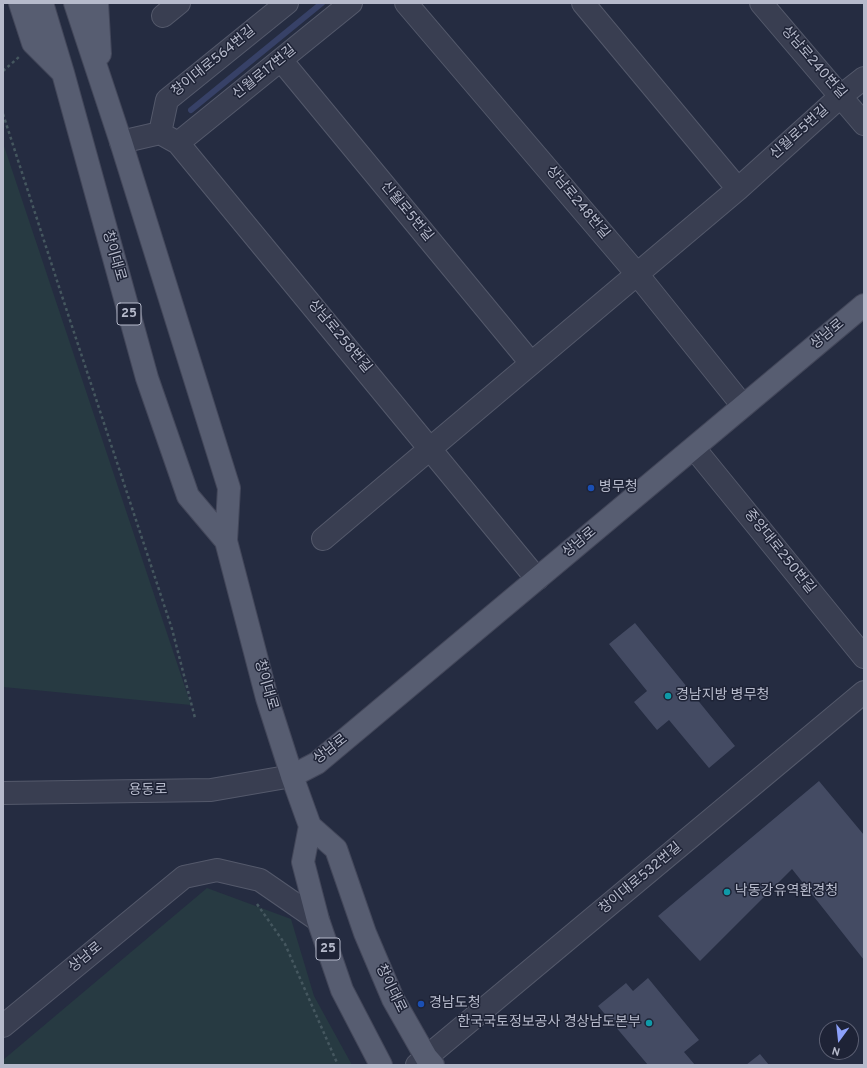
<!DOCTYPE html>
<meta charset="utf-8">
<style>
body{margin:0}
#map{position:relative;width:867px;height:1068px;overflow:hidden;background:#252c41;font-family:Overpass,sans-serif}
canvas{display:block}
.frame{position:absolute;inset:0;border:4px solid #b6bacb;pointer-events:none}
.north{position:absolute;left:819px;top:1020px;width:40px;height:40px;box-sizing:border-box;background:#1e2336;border:1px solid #5b5f72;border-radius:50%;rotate:195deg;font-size:11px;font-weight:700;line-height:16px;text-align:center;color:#b6bacb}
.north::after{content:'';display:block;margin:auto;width:14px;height:18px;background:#8ca1fa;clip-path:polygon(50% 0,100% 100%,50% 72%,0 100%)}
</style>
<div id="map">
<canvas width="867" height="1068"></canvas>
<div class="frame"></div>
<div class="north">N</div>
</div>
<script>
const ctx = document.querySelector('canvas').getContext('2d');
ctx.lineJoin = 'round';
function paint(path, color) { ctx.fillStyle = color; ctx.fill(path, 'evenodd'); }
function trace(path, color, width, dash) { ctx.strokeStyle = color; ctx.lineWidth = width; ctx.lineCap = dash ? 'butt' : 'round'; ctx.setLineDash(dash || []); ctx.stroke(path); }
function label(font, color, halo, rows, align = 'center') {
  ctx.font = font + ' Overpass,"Noto Sans KR",sans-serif'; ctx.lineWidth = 3; ctx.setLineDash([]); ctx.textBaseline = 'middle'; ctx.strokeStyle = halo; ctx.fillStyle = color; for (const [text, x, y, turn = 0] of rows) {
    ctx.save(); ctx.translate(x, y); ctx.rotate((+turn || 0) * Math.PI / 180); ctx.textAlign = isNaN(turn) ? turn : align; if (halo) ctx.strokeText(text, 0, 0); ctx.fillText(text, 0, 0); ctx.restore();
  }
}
paint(new Path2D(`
 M 3,143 L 191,705 L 3,687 Z
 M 207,888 L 291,919 L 314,996 L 352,1065 L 3,1065 L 3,1060 Z`), '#273a42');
trace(new Path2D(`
 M 191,110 L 322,3`), '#374167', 6);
paint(new Path2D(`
 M 635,623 L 735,746 L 709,768 L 669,720 L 657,730 L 634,702 L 647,691 L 609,644 Z
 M 819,781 L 864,835 L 864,960 L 792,869 L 700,961 L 658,916 Z
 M 648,978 L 699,1040 L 684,1052 L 695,1065 L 648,1065 L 598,1006 L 626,983 L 633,991 Z
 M 760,1054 L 769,1065 L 746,1065 Z`), '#444b63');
const minor = new Path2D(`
 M 406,3 L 637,274 L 743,406
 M 583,3 L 738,189
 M 761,3 L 864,124
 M 163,16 L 179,3
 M 281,60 L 531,363
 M 160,133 L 167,100 L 287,3
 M 121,142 L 160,133 L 178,143 L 537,579
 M 178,143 L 351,3
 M 694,448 L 864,657
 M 323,539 L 738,189 L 841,96 L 864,78
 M 3,793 L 211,790 L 292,776
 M 3,1026 L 184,877 L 217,870 L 260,880 L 318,920
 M 417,1065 L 864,692`);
const major = new Path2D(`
 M 20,3 L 33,43 L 62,72
 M 42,3 L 63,73 L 147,378 L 188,496 L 226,541
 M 75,3 L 121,142 L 229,488 L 226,541 L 267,698 L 292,776 L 310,826 L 336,849 L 365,933 L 393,999 L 426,1057 L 433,1065
 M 97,3 L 100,54
 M 292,776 L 317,763 L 864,305
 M 310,826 L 303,862 L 318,920 L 342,990 L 381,1065`);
trace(minor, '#54596b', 24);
trace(major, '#43475a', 24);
trace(new Path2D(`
 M 3,71 L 19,57
 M 3,114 L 60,290 L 172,629 L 195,718
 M 257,904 L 285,944 L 338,1065`), '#45575f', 2.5, [3, 3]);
trace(minor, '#393e51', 22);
trace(major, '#575d71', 22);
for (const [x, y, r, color] of [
 [591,488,4,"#1a4fb4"],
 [668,696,4,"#0f9aa8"],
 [727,892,4,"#0f9aa8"],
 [421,1004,4,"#1a4fb4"],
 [649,1023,4,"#0f9aa8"]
]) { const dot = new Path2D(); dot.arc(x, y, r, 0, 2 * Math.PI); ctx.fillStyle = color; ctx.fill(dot); trace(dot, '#1e2336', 1.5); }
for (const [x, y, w] of [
 [129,314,24],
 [328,949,24]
]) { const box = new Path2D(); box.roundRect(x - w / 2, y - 11, w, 22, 3); ctx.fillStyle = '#1e2336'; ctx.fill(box); trace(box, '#b6bacb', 1); }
label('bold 13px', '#b6bacb', null, [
 ["25",129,314],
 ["25",328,949]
]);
label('14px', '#b6bacb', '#1e2336', [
 ["창이대로564번길",214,62,-39],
 ["상남로240번길",813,63,49],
 ["신월로17번길",265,73,-39],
 ["신월로5번길",800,133,-42],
 ["상남로248번길",577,203,50],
 ["신월로5번길",406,212,50],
 ["창이대로",113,256,74],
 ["상남로",828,335,-40],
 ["상남로258번길",339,337,50],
 ["상남로",580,543,-40],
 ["중앙대로250번길",779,552,51],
 ["창이대로",265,685,74],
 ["상남로",331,750,-38],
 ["용동로",148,791,-1],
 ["창이대로532번길",641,879,-40],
 ["상남로",86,958,-39],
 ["창이대로",390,989,64]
]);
label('14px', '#b6bacb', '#1e2336', [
 ["병무청",599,488],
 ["경남지방 병무청",676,696],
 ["낙동강유역환경청",735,892],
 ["경남도청",429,1004],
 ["한국국토정보공사 경상남도본부",641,1023,"right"]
], 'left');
</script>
